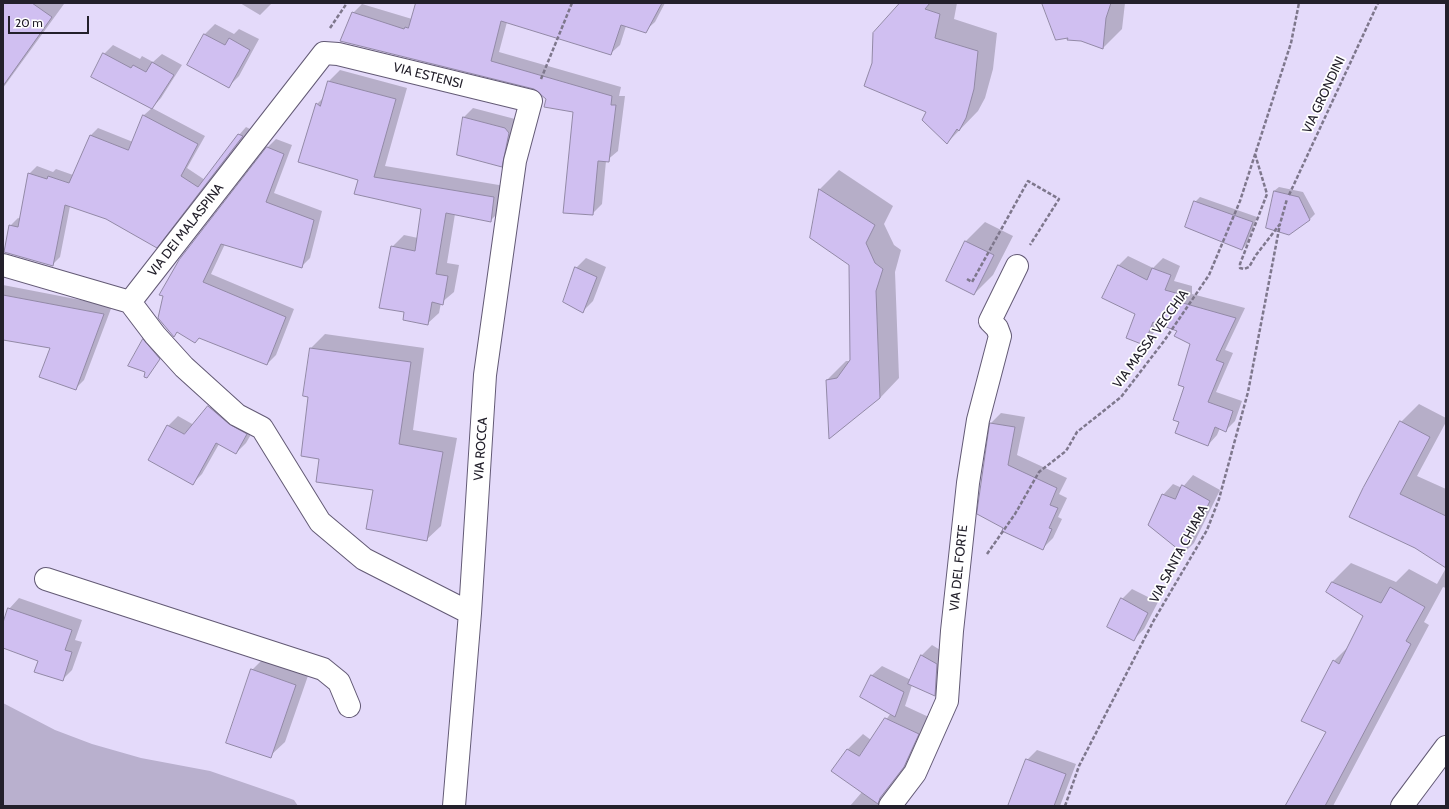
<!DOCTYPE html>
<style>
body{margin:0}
#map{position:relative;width:1449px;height:809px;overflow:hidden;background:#e4dafa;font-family:Cabin,sans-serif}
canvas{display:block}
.frame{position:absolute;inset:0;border:4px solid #23202b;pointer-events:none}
.scale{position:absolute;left:8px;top:16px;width:81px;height:18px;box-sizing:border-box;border:2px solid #23202b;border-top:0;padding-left:5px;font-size:12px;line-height:14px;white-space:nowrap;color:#23202b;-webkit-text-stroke:3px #fff;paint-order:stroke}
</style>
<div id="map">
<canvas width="1449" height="809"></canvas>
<div class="frame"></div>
<div class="scale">20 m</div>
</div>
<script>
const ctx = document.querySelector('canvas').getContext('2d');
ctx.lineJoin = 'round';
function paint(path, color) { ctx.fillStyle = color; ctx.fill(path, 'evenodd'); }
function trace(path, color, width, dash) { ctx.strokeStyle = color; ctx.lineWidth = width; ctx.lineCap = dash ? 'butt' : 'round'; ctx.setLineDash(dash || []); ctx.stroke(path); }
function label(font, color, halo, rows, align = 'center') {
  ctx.font = font + ' Cabin,sans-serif'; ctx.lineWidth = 3.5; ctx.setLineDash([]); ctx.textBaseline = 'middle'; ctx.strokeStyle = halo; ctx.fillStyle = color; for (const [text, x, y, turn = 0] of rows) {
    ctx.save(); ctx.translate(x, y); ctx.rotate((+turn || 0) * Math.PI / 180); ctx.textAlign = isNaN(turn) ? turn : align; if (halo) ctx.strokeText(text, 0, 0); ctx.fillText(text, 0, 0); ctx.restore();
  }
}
paint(new Path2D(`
 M 3,703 L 55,730 L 92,744 L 141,758 L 210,771 L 294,800 L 298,806 L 3,806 Z`), '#b9b0ce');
paint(new Path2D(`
 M 3,3 L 64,4 L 3,88 Z
 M 240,3 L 272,3 L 260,15 Z
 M 417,3 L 665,3 L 655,22 L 645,31 L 626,26 L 620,45 L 610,54 L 507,22 L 499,52 L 621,87 L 619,96 L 625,96 L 618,151 L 606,161 L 602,204 L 592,214 L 574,111 L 547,98 L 534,88 L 353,13 L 362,4 L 412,19 Z
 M 897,3 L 957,3 L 954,19 L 997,33 L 993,69 L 985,98 L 978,111 L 947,143 L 927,112 L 899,5 Z
 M 1043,3 L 1125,3 L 1122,29 L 1103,48 L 1070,37 Z
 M 215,24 L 234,34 L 239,29 L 259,39 L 239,76 L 229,86 L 188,65 L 205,34 Z
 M 113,45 L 140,59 L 142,56 L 153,62 L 162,54 L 182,65 L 161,98 L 152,108 L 205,136 L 187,168 L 205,180 L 239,135 L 246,127 L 250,129 L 164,239 L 70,206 L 60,257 L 53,264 L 10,226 L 18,218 L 21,219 L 29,174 L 37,166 L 53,172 L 56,169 L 73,175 L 91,135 L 98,128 L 133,142 L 144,115 L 152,108 L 104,54 Z
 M 340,70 L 407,88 L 385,166 L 505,186 L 502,209 L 490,221 L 455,214 L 447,263 L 459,265 L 454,292 L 441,303 L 439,313 L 427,324 L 392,247 L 404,235 L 418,238 L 422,208 L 360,179 L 317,104 L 324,97 L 329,81 Z
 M 473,108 L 515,119 L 511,156 L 501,166 L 464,117 Z
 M 276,139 L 292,145 L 274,193 L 322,211 L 310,258 L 301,267 L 225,244 L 211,274 L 294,309 L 276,355 L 267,364 L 200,337 L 178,331 L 174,335 L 180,261 L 268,147 Z
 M 839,170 L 893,206 L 884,224 L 894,245 L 901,250 L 895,272 L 899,378 L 880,398 L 827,380 L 846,361 L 851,361 L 850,264 L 811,237 L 820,189 Z
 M 1279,187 L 1303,192 L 1315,214 L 1310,219 L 1274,191 Z
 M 1200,197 L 1257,217 L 1247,244 L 1242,249 L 1195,202 Z
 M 985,222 L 1013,236 L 993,275 L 974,294 L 948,280 L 966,241 Z
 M 1128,256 L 1153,268 L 1163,258 L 1180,266 L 1174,281 L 1192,286 L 1192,294 L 1245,308 L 1225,350 L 1233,353 L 1216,392 L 1242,401 L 1235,421 L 1226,430 L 1220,428 L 1217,435 L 1208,445 L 1180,421 L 1191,344 L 1178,331 L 1158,323 L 1153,334 L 1144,344 L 1136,313 L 1103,297 L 1119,265 Z
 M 586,258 L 606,267 L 593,301 L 583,311 L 576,268 Z
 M 3,285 L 112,306 L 84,380 L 75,389 L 51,347 L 3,339 Z
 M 325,334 L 424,348 L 413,430 L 457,438 L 441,526 L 426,540 L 374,489 L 321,458 L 309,396 L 311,348 Z
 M 148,335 L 164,353 L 147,377 L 143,340 Z
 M 219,397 L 257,424 L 246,443 L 236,453 L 219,444 L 202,474 L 192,484 L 168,426 L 178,416 L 194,425 Z
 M 1419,404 L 1446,418 L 1446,422 L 1417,476 L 1446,489 L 1446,567 L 1416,547 L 1351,517 L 1401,422 Z
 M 1001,413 L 1025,417 L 1017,455 L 1067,478 L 1059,494 L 1067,498 L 1058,517 L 1062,519 L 1053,538 L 1043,548 L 1005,527 L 991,423 Z
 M 1193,475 L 1220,490 L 1194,543 L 1184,553 L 1163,495 L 1173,484 L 1182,488 Z
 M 1351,563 L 1396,582 L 1409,569 L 1437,584 L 1446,568 L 1446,588 L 1443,587 L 1424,622 L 1429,625 L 1333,806 L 1287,806 L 1328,732 L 1334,661 L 1350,645 L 1364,616 L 1332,582 Z
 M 1132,589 L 1158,602 L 1144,629 L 1134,639 L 1122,599 Z
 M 19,598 L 82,620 L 75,640 L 82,642 L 72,670 L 62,680 L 39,660 L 3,647 L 3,626 L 9,609 Z
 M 932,645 L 947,654 L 945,685 L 935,695 L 912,685 L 905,706 L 933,719 L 919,751 L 880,806 L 850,806 L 862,792 L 833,770 L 848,749 L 863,734 L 871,740 L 891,713 L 871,676 L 882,666 L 911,680 L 922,655 Z
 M 267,655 L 310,670 L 285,742 L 270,756 L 252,670 Z
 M 1037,750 L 1076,764 L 1060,806 L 1010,806 L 1027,760 Z`), '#0003');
const building = new Path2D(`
 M 3,3 L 32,3 L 52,17 L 3,86 Z
 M 416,3 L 662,3 L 646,33 L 621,25 L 611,55 L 501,21 L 491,61 L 612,96 L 611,105 L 616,105 L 609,162 L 598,161 L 593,215 L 563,213 L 573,112 L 544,107 L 546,99 L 534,89 L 340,41 L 352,12 L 404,29 L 405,27 L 408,28 Z
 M 900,3 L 930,3 L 925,9 L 940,14 L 935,38 L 978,51 L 974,89 L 966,118 L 959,131 L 957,129 L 947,144 L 922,120 L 926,112 L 864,86 L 872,63 L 873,33 Z
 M 1042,3 L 1111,3 L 1106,18 L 1103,49 L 1081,41 L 1067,40 L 1068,38 L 1056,40 Z
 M 204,34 L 225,45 L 229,38 L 250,50 L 229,88 L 187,65 Z
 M 103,53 L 131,68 L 133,65 L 146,72 L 152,62 L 174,75 L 152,109 L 91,77 Z
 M 328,81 L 396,99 L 374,177 L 494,197 L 491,222 L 446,213 L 436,274 L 448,276 L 443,305 L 432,302 L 428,325 L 403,320 L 404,312 L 379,308 L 391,246 L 415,251 L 421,209 L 354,194 L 358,180 L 298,162 L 316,103 L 320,106 Z
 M 143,115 L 198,144 L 181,176 L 198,187 L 238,134 L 243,136 L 157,248 L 106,219 L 65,205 L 53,266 L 4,252 L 9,225 L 18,227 L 28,173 L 47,179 L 48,176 L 69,183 L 90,135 L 128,150 Z
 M 463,117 L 505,128 L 509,133 L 502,167 L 457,155 Z
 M 267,147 L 284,154 L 266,202 L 314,220 L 302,268 L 221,244 L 203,282 L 286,317 L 267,365 L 199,338 L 195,343 L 177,332 L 174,337 L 158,318 L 163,296 L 159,295 L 179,260 Z
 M 819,189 L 875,225 L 866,243 L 875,263 L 883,269 L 876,291 L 880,398 L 829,439 L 826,380 L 837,378 L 850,360 L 849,265 L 810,238 Z
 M 1274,191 L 1299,197 L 1310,220 L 1289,235 L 1266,228 Z
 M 1194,201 L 1253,222 L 1242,250 L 1185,227 Z
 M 965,241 L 994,255 L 974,295 L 946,281 Z
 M 1118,265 L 1147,280 L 1152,268 L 1171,275 L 1165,290 L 1183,295 L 1183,303 L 1236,318 L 1216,360 L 1224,363 L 1208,402 L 1233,411 L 1226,432 L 1215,427 L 1208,446 L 1175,433 L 1179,422 L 1173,420 L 1184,387 L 1178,385 L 1190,344 L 1174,336 L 1177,331 L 1153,322 L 1144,345 L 1126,338 L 1135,314 L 1102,298 Z
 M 575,267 L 597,277 L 583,313 L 563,302 Z
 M 3,295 L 104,314 L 76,390 L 39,377 L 50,348 L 3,340 Z
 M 143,339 L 160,359 L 147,378 L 144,377 L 145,372 L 128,366 Z
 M 310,348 L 411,362 L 399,444 L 443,452 L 427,541 L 366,529 L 373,490 L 316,482 L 319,459 L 301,456 L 308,397 L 303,396 Z
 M 208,406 L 229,424 L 247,434 L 236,454 L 216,443 L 193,485 L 148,460 L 167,425 L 184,434 Z
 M 1400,421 L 1430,437 L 1400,494 L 1446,516 L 1446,568 L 1415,548 L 1349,517 L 1363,488 Z
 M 990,423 L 1015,427 L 1008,465 L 1057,488 L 1050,505 L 1058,508 L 1049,528 L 1052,529 L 1043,550 L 1002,531 L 1003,528 L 977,514 Z
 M 1182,485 L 1210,501 L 1184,554 L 1148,525 L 1162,494 L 1175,499 Z
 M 1332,582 L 1381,603 L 1390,587 L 1425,607 L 1406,641 L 1411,644 L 1325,806 L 1285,806 L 1326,732 L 1301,721 L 1333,660 L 1339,664 L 1363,616 L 1326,592 Z
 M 1121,598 L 1148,613 L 1134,641 L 1107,627 Z
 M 8,608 L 72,630 L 65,650 L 72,652 L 63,681 L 34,672 L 38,661 L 3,648 L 3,623 Z
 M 921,655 L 937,664 L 935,696 L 908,684 Z
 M 251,669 L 296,685 L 271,758 L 226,743 Z
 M 871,675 L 904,692 L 895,717 L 860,697 Z
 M 885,718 L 919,734 L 904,767 L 880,798 L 878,804 L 831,771 L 847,749 L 859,756 Z
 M 1026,759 L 1066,774 L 1054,806 L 1008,806 Z`);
paint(building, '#d0bff1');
trace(building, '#9289a6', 1);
const minor = new Path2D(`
 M 3,265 L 130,302
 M 130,302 L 324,53 L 338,54 L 531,101 L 515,161 L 485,375 L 470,613 L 454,806
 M 130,302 L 155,335 L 184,367 L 237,415 L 262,428 L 320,522 L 364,559 L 470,613
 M 46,579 L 323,669 L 339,682 L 349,706
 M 890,806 L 915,773 L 947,701 L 952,631 L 968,483 L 978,420 L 1000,336 L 997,328 L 990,321 L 1017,266
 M 1402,806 L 1446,747`);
trace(minor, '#635a75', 24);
trace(new Path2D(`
 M 330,28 L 347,3
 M 541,79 L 572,3
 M 1255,154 L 1267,194 L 1240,264 L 1240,268 L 1244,269 L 1249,267 L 1256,255 L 1280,224 L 1287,199
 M 1289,195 L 1378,3
 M 967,279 L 972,282 L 1028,181 L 1059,199 L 1030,245
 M 987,554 L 1015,514 L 1039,472 L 1066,451 L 1077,432 L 1121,397 L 1164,341 L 1209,275 L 1240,201 L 1291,43 L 1299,3
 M 1065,806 L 1079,766 L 1154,620 L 1207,530 L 1219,499 L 1248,392 L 1280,224`), '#7e778c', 2.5, [4, 2]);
trace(minor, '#fff', 22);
label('13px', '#23202b', '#fff', [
 ["VIA ESTENSI",428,76,14],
 ["VIA GRONDINI",1324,95,-65],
 ["VIA DEI MALASPINA",186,230,-52],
 ["VIA MASSA VECCHIA",1151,339,-54],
 ["VIA ROCCA",481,449,-86],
 ["VIA SANTA CHIARA",1179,554,-62],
 ["VIA DEL FORTE",959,568,-84]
]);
</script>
